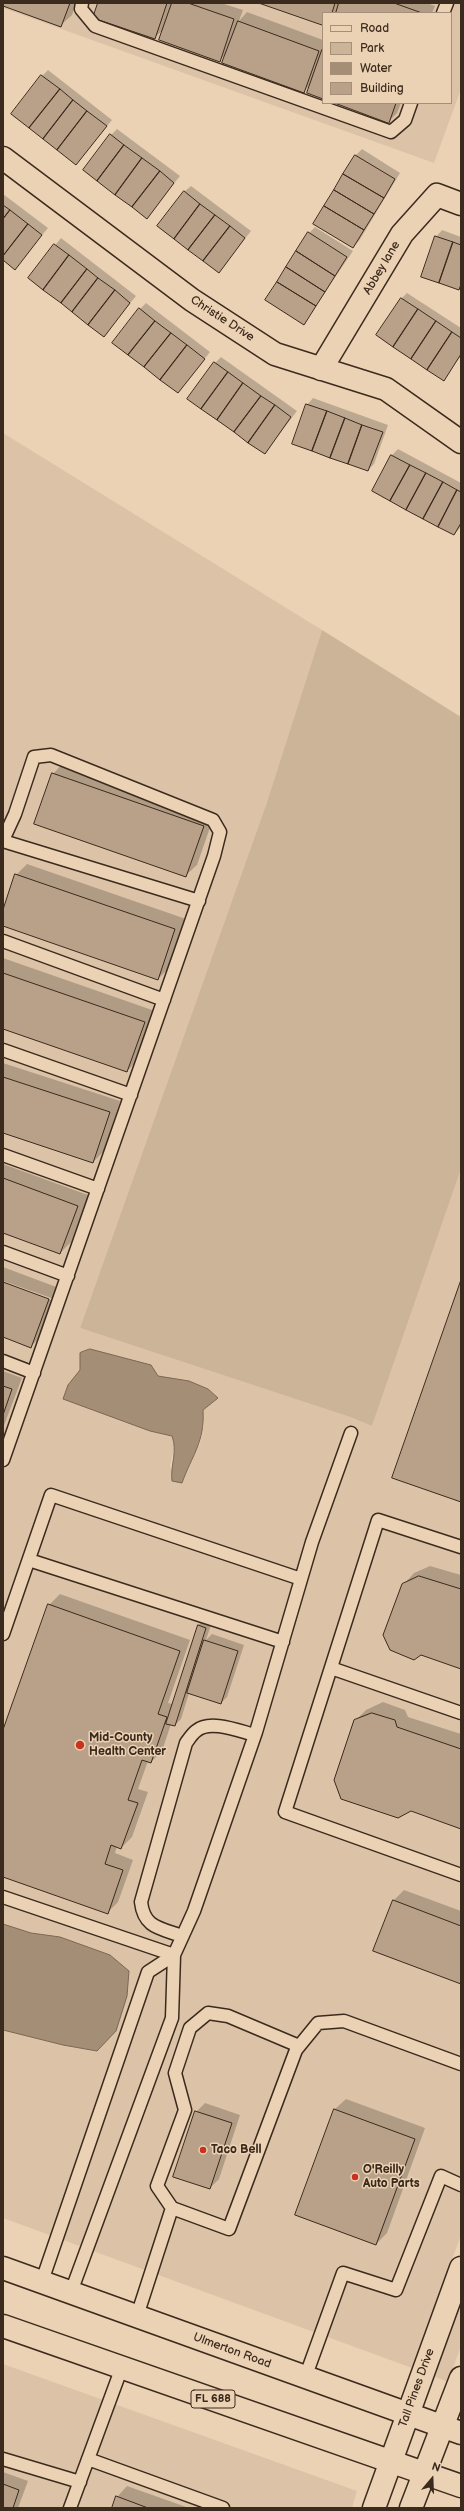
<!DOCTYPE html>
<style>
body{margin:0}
#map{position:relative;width:464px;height:2511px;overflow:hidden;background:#ecd2b4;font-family:"Balsamiq Sans",sans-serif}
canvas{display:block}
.frame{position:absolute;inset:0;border:4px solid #3b2a1e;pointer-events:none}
.legend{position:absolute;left:322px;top:12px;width:130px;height:92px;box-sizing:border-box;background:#ecd2b4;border:1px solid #a58f78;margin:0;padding:5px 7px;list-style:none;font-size:12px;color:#3b2a1e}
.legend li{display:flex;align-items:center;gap:8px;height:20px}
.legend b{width:20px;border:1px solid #a58f78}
.north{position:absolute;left:412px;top:2459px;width:40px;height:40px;-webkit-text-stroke:3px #ecd2b4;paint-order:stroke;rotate:19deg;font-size:11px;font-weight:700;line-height:16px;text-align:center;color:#3b2a1e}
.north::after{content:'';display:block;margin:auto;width:14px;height:18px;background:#3b2a1e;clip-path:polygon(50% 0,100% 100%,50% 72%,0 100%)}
</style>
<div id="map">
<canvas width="464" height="2511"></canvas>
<div class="frame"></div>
<ul class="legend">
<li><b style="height:5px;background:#ecd2b4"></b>Road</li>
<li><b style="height:11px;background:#ccb499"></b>Park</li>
<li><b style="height:11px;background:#a48e76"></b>Water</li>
<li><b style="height:11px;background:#b8a188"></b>Building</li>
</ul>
<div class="north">N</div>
</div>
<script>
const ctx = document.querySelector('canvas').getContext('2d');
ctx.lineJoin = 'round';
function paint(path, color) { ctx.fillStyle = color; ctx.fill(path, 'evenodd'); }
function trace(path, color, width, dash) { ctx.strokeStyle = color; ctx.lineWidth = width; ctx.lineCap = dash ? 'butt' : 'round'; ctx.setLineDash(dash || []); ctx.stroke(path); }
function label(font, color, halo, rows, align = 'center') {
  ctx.font = font + ' "Balsamiq Sans",sans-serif'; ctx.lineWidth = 3; ctx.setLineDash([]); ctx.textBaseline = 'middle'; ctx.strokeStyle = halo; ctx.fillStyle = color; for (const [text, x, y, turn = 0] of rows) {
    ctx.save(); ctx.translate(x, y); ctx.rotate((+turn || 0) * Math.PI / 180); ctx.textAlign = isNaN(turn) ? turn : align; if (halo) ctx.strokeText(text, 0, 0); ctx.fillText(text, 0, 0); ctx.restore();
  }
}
paint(new Path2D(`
 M 3,3 L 461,3 L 461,89 L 434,163 L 3,8 ZM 323,13 L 451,13 L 451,103 L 323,103 Z
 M 3,433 L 322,630 L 266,805 L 80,1328 L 350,1417 L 372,1426 L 461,1169 L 461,2235 L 412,2368 L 3,2218 L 3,2030 L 63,2045 L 97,2051 L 129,1971 L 110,1955 L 60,1937 L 31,1933 L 3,1924 ZM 118,1357 L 150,1365 L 158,1376 L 189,1381 L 208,1389 L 218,1398 L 203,1410 L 204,1425 L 200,1444 L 191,1459 L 182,1483 L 170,1466 L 175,1444 L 173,1436 L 150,1431 L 68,1385 L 80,1370 Z
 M 461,2300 L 461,2346 L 448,2382 L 433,2376 Z
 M 3,2364 L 357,2491 L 352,2508 L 3,2508 Z`), '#dcc3a7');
paint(new Path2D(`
 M 322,630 L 461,717 L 461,1169 L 372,1426 L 350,1417 L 80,1328 L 266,805 Z`), '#ccb499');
const water = new Path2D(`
 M 90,1349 L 151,1365 L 158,1376 L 189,1381 L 208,1389 L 218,1398 L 203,1410 C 205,1442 192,1455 182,1483 L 172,1481 C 170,1466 178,1451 172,1436 L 150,1431 L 63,1399 L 68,1385 L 80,1370 L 80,1353 Z
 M 3,1924 L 31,1933 L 60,1937 L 110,1955 L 129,1971 L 127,1996 L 116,2031 L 97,2051 L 63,2045 L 3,2030 Z`);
paint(water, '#a48e76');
trace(water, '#7a6653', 1);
paint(new Path2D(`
 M 3,3 L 76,3 L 72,15 L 61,25 Z
 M 100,3 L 221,3 L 243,10 L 239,21 L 247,12 L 323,40 L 323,98 L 311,84 L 303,92 L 227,53 L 220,60 L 164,29 L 154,38 Z
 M 262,3 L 427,3 L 435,6 L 432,13 L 323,13 L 323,24 Z
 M 48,70 L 112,120 L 76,164 L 42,76 Z
 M 338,103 L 401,103 L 397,113 L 388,122 Z
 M 117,129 L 180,176 L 147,217 L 111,135 Z
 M 362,149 L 400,173 L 359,241 L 353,247 L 356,155 Z
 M 191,186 L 251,231 L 219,272 L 184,192 Z
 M 3,194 L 48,228 L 15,268 L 3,259 Z
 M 315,227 L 353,251 L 304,323 L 309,233 Z
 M 442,230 L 461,237 L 461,290 L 422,276 L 436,237 Z
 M 61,238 L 136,296 L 104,335 L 29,278 Z
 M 407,293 L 461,328 L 461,356 L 443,379 L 401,299 Z
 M 146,303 L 210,352 L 178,392 L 140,309 Z
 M 221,357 L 297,411 L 265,453 L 215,363 Z
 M 313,398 L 388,425 L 374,464 L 368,470 L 307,405 Z
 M 398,449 L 461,483 L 461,527 L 454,534 L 373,491 L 392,455 Z
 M 63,763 L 214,816 L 197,865 L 186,875 L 53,774 Z
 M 27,864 L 186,919 L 169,968 L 158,979 L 3,925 L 3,914 L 16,875 Z
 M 3,958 L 155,1011 L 138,1060 L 127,1071 L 3,1028 Z
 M 3,1063 L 120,1101 L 104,1151 L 93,1162 L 3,1132 Z
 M 3,1164 L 88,1195 L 71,1242 L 60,1253 L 3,1232 Z
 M 3,1267 L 59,1288 L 42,1336 L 31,1346 L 3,1336 L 3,1283 L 54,1301 L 54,1299 L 3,1281 Z
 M 3,1371 L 22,1378 L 3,1428 Z
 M 430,1566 L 461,1575 L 461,1668 L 403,1585 L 414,1573 Z
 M 60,1594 L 190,1640 L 168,1703 L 173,1704 L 198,1625 L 205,1619 L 212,1622 L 206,1640 L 212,1634 L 244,1645 L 227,1697 L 221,1703 L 189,1693 L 181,1719 L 175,1725 L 171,1724 L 162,1751 L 151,1762 L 148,1761 L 138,1789 L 148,1792 L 132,1837 L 121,1848 L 117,1846 L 115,1853 L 133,1860 L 118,1902 L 107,1913 L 3,1876 L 3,1733 L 49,1605 Z
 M 383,1702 L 405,1710 L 408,1717 L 461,1734 L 461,1828 L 355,1721 L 366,1710 Z
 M 404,1890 L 461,1911 L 461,1983 L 393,1901 Z
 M 346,2099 L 425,2128 L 387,2233 L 376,2244 L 296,2215 L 335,2109 Z
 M 205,2103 L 240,2115 L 219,2179 L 210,2188 L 196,2112 Z
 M 3,2472 L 28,2481 L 18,2508 L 3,2508 Z
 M 127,2486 L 189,2508 L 113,2508 L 117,2497 Z`), '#0003');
const building = new Path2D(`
 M 3,3 L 70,3 L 61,27 L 3,6 Z
 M 98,3 L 167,3 L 155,39 L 93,18 Z
 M 172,3 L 188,3 L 234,19 L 220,62 L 159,40 Z
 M 259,3 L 335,3 L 332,13 L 323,13 L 323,25 Z
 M 339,3 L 394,3 L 422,13 L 336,13 Z
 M 238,21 L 319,51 L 304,93 L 222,63 Z
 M 322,50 L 323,51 L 323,99 L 307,93 Z
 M 41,75 L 60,89 L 29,128 L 11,114 Z
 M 60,89 L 73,100 L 43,139 L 29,128 Z
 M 73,100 L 87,111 L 57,150 L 43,139 Z
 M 335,103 L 396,103 L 389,123 Z
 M 87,111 L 107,126 L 76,165 L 57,150 Z
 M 110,134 L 124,145 L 97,181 L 83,170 Z
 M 124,145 L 142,158 L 115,195 L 97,181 Z
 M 355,155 L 395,179 L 384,198 L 343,174 Z
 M 142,158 L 160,171 L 132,207 L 115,195 Z
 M 160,171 L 174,183 L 147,219 L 132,207 Z
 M 343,174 L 384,198 L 374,214 L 334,190 Z
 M 334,190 L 374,214 L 364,230 L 324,206 Z
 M 184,191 L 200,204 L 174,239 L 157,226 Z
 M 200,204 L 215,215 L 188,250 L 174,239 Z
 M 3,205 L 10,210 L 3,219 Z
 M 324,206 L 364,230 L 353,248 L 313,224 Z
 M 10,210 L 28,224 L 3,256 L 3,219 Z
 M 215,215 L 230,226 L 203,261 L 188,250 Z
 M 28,224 L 42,235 L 15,270 L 3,260 L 3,256 Z
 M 230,226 L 245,238 L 219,273 L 203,261 Z
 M 308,232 L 347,257 L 335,276 L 296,251 Z
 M 435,236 L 453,242 L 439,283 L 421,277 Z
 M 453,242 L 461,245 L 461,284 L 459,290 L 439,283 Z
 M 54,244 L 69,255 L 43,290 L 28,278 Z
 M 296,251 L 335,276 L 325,292 L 286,267 Z
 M 69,255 L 87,269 L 61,303 L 43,290 Z
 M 286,267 L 325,292 L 316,306 L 277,282 Z
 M 87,269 L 98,278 L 72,312 L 61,303 Z
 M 98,278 L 115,290 L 88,325 L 72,312 Z
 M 277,282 L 316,306 L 304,325 L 265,300 Z
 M 115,290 L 130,303 L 104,337 L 88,325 Z
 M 401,298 L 418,309 L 393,347 L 376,335 Z
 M 139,308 L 155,321 L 128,355 L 112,343 Z
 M 418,309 L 436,321 L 411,359 L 393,347 Z
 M 155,321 L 171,333 L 144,367 L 128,355 Z
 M 436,321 L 452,332 L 427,370 L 411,359 Z
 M 452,332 L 461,338 L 461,354 L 444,381 L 427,370 Z
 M 171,333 L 187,345 L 160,380 L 144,367 Z
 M 187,345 L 205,359 L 178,393 L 160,380 Z
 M 214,362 L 228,372 L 201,409 L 187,399 Z
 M 228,372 L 243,383 L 217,420 L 201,409 Z
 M 243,383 L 261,396 L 234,432 L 217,420 Z
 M 261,396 L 275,405 L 248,443 L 234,432 Z
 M 306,404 L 327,411 L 312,451 L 292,444 Z
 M 275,405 L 291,417 L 265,454 L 248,443 Z
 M 327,411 L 345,418 L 330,458 L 312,451 Z
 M 345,418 L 362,425 L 348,464 L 330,458 Z
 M 362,425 L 383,432 L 368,471 L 348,464 Z
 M 391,455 L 410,465 L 390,501 L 372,491 Z
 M 410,465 L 426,473 L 406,510 L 390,501 Z
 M 426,473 L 443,482 L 423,519 L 406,510 Z
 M 443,482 L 457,490 L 438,527 L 423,519 Z
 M 457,490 L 461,492 L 461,523 L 454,535 L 438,527 Z
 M 52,773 L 204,826 L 186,877 L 34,824 Z
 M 15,874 L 175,929 L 158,980 L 3,926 L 3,910 Z
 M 3,973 L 145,1022 L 127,1072 L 3,1029 Z
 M 3,1077 L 110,1112 L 93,1163 L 3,1133 Z
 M 3,1178 L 78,1206 L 60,1254 L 3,1233 Z
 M 461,1280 L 461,1502 L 392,1478 Z
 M 3,1282 L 49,1299 L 31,1348 L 3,1337 Z
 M 3,1386 L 12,1389 L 3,1415 Z
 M 419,1576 L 461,1589 L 461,1669 L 421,1655 L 414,1660 L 390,1650 L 383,1635 L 402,1584 Z
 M 48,1604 L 180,1651 L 158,1714 L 167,1717 L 151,1763 L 142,1760 L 128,1800 L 138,1803 L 121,1849 L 111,1845 L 105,1864 L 123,1870 L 108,1914 L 3,1877 L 3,1730 Z
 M 198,1625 L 206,1628 L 175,1726 L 166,1724 Z
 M 204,1640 L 238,1651 L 221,1704 L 187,1693 Z
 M 372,1713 L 395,1720 L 397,1727 L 461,1749 L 461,1829 L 411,1811 L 398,1818 L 341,1799 L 334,1780 L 354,1720 Z
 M 393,1900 L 461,1926 L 461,1984 L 373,1951 Z
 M 334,2109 L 415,2139 L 376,2245 L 295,2215 Z
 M 195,2111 L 232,2123 L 210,2189 L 173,2177 Z
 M 3,2484 L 19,2490 L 13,2508 L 3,2508 Z
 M 116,2496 L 148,2508 L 112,2508 Z`);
paint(building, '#b8a188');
trace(building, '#3b2a1e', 1);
const service = new Path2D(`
 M 82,3 L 81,9 L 95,26 L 391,132 L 405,120 L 411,103
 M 443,13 L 447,3
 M 3,840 L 15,814 L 34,757 L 51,755 L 213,820 L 220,832 L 214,856 L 3,1460
 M 3,841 L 199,901
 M 3,941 L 164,1000
 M 3,1050 L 131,1095
 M 3,1155 L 98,1189
 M 3,1252 L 68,1276
 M 3,1361 L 34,1373
 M 461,1547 L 378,1520 L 285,1812 L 461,1875
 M 29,1560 L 283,1642
 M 3,1634 L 51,1495 L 301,1579
 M 331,1668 L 461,1713
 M 3,1897 L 174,1955 L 194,1911 L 256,1732 L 312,1542 L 351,1433
 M 182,1936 C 160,1928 144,1928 141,1902 L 186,1743 C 189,1739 192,1734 196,1731 C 210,1719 239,1731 255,1735
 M 172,2208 L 157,2186 L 185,2110 L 175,2073 L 190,2028 L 208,2013 L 228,2016 L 299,2046
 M 42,2281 L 148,1972 L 174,1955 L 172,2018 L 71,2292
 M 137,2316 L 172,2208 L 229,2229 L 296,2050 L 318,2023 L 344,2021 L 461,2064
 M 305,2378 L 343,2273 L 396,2290 L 441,2176 L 461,2185
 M 3,2459 L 80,2482
 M 88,2459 L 223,2508
 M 70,2508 L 122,2367`);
const minor = new Path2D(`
 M 3,158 L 192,300 L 275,354 L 386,389 L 461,442
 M 321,369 L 402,234 L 437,195 L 461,204
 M 374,2508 L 461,2268
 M 411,2508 L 461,2378`);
const primary = new Path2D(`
 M 3,2268 L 461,2433
 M 3,2326 L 461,2486`);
trace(service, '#3b2a1e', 15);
trace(minor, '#3b2a1e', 25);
trace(primary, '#3b2a1e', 25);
trace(service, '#ecd2b4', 12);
trace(minor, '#ecd2b4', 22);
trace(primary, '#ecd2b4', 22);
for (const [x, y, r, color] of [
 [80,1745,5,"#c8321e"],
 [203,2150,4,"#c8321e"],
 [355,2177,4,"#c8321e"]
]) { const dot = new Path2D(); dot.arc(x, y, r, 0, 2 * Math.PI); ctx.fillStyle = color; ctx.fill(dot); trace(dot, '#ecd2b4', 1.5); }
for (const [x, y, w] of [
 [213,2399,44]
]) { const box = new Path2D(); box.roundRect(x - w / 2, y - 9, w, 18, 3); ctx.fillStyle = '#ecd2b4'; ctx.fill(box); trace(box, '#3b2a1e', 1); }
label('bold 11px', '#3b2a1e', null, [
 ["FL 688",213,2399]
]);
label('12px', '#3b2a1e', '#ecd2b4', [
 ["Abbey lane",382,268,-59],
 ["Christie Drive",222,319,33],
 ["Ulmerton Road",232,2351,20],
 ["Tall Pines Drive",417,2388,-70]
]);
label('bold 12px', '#3b2a1e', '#ecd2b4', [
 ["Mid-County",89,1738],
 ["Health Center",89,1752],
 ["Taco Bell",211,2150],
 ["O'Reilly",363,2170],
 ["Auto Parts",363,2184]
], 'left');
</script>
